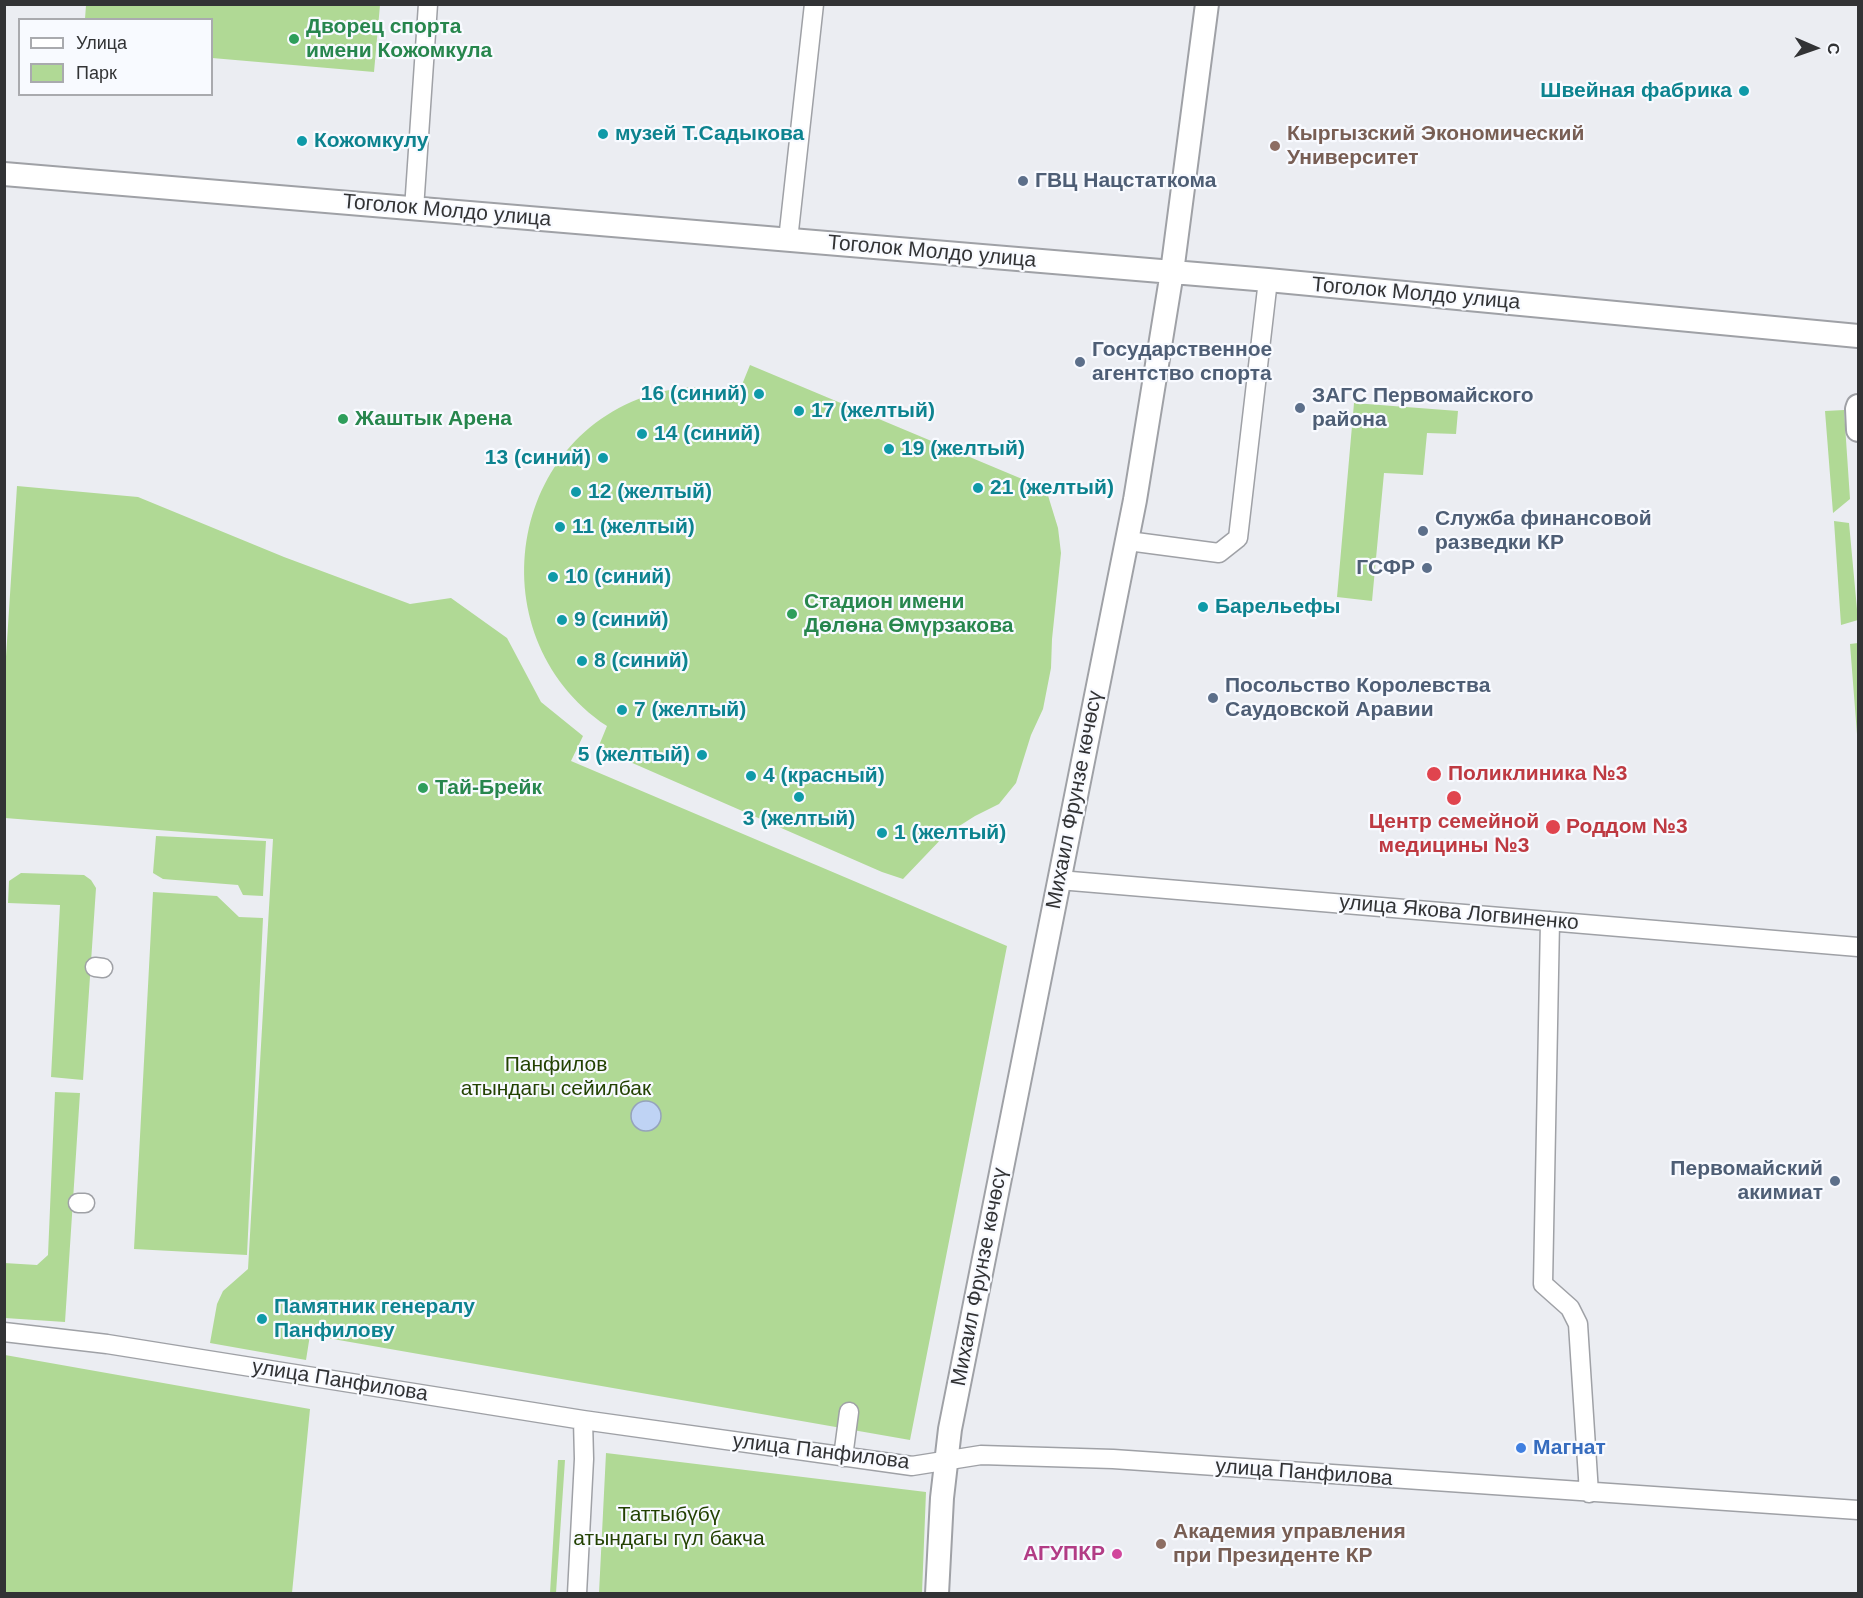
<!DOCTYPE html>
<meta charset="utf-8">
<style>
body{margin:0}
#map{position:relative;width:1863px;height:1598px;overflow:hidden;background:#ebedf2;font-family:Arial,sans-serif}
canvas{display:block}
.frame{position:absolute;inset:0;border:6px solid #323335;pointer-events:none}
.legend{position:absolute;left:18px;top:18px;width:195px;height:78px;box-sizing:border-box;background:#f8faff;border:2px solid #a9aaae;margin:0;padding:8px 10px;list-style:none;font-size:18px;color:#323335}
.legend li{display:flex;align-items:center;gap:12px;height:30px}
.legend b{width:30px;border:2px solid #a9aaae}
.north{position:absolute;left:1785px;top:18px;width:60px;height:60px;-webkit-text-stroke:4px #f8faff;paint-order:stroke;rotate:92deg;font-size:16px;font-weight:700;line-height:24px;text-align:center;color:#323335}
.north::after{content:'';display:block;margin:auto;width:21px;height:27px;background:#323335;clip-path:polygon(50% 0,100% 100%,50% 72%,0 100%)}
</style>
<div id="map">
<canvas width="1863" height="1598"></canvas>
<div class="frame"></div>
<ul class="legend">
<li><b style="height:8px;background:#fff"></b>Улица</li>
<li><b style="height:16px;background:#b0d995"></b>Парк</li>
</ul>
<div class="north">С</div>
</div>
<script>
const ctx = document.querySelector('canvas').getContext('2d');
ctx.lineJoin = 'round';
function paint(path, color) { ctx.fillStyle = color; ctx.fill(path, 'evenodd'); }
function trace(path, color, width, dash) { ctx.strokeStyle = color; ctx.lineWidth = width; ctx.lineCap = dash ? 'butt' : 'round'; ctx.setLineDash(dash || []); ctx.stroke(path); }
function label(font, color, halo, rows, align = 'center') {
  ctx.font = font + ' Arial,sans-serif'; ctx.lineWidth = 4.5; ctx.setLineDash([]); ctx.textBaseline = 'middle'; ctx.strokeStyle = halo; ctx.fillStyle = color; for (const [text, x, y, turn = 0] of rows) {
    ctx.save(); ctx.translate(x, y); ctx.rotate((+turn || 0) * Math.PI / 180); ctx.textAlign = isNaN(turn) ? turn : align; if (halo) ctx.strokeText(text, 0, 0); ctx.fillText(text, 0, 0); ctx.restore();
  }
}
paint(new Path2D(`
 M 86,5 L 380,5 L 374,72 L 212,58 L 212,20 L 85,19 Z
 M 750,365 L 1046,489 L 1058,528 L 1061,553 L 1052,639 L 1051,668 L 1043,709 L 1031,735 L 1016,783 L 999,804 L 975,816 L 945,835 L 903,879 L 882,872 L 598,748 L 607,726 C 471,635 509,418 675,389 C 697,385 717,389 739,392 Z
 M 1354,403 L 1458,411 L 1456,434 L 1427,433 L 1423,475 L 1384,473 L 1372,601 L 1337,597 Z
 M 1844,410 L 1850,499 L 1833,513 L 1825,411 Z
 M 17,486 L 138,497 L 284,557 L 410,604 L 451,598 L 507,638 L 541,702 L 583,736 L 571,761 L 1007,946 L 910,1440 L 310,1335 L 306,1360 L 210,1343 L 217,1304 L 223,1291 L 248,1269 L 273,839 L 5,818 L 5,672 Z
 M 1834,521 L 1849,523 L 1858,620 L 1841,625 Z
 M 1858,643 L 1858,747 L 1850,644 Z
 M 156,836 L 266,841 L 263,896 L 243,895 L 238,885 L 163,879 L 153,873 Z
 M 21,873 L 84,875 L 91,880 L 96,888 L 83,1080 L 51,1077 L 60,905 L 8,903 L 9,881 Z
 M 153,892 L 217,896 L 239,917 L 263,918 L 247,1255 L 134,1249 Z
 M 55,1092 L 80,1093 L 65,1322 L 5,1318 L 4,1263 L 37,1265 L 48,1255 Z
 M 5,1355 L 310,1409 L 292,1593 L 5,1593 Z
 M 606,1453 L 926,1492 L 922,1593 L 599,1593 Z
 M 558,1460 L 565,1460 L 556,1593 L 550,1593 Z`), '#b0d995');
const water = new Path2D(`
 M631 1116a15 15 0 1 1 30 0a15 15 0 1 1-30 0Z`);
paint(water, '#bfd3f4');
trace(water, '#95a3bb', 1.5);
const minor = new Path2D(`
 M 414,209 L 428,4
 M 788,240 L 814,4
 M 1128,541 L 1219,553 L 1238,538 L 1268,280
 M 1059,880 L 1858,947
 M 1550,921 L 1543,1284 L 1570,1308 L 1578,1324 L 1589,1493
 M 95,967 L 103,968
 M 78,1203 L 85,1203
 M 4,1332 L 107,1344 L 583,1420 L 912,1466 L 981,1455 L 1113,1459 L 1858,1510
 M 843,1457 L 849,1412
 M 577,1594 L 584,1459 L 583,1420`);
const major = new Path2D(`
 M 4,174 L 1268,280 L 1858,336
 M 1858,406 L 1857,409 L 1858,430
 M 937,1594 L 942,1498 L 950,1429 L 1135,500 L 1172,272 L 1207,4`);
trace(minor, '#9fa1a6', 21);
trace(major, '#9fa1a6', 26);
trace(minor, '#fff', 18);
trace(major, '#fff', 22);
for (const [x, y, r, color] of [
 [294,39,6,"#2e9e5b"],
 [1744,91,6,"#0f9aa8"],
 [603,134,6,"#0f9aa8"],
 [302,141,6,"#0f9aa8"],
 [1275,146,6,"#8d6e63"],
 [1023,181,6,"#5c6f8a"],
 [1080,362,6,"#5c6f8a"],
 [759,394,6,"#0f9aa8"],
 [1300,408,6,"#5c6f8a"],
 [799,411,6,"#0f9aa8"],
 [343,419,6,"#2e9e5b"],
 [642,434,6,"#0f9aa8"],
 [889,449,6,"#0f9aa8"],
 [603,458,6,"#0f9aa8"],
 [978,488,6,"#0f9aa8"],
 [576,492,6,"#0f9aa8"],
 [560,527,6,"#0f9aa8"],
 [1423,531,6,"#5c6f8a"],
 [1427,568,6,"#5c6f8a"],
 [553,577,6,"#0f9aa8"],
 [1203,607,6,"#0f9aa8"],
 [792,614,6,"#2e9e5b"],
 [562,620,6,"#0f9aa8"],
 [582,661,6,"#0f9aa8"],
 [1213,698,6,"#5c6f8a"],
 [622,710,6,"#0f9aa8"],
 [702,755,6,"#0f9aa8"],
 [1434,774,8,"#e0444e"],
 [751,776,6,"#0f9aa8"],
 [423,788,6,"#2e9e5b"],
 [799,797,6,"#0f9aa8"],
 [1454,798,8,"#e0444e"],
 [1553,827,8,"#e0444e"],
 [882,833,6,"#0f9aa8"],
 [1835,1181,6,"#5c6f8a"],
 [262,1319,6,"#0f9aa8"],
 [1521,1448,6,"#3f7fe0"],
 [1161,1544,6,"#8d6e63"],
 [1117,1554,6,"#d1479c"]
]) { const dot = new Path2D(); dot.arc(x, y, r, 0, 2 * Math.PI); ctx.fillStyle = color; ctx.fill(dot); trace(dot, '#f8faff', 2); }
label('bold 21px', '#27864d', '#f8faff', [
 ["Дворец спорта",306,27],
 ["имени Кожомкула",306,51],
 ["Жаштык Арена",355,419],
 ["Стадион имени",804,602],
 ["Дөлөна Өмүрзакова",804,626],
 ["Тай-Брейк",435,788]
], 'left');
label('bold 21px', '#0d838f', '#f8faff', [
 ["Швейная фабрика",1732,91,"right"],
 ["музей Т.Садыкова",615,134],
 ["Кожомкулу",314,141],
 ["16 (синий)",747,394,"right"],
 ["17 (желтый)",811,411],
 ["14 (синий)",654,434],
 ["19 (желтый)",901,449],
 ["13 (синий)",591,458,"right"],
 ["21 (желтый)",990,488],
 ["12 (желтый)",588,492],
 ["11 (желтый)",572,527],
 ["10 (синий)",565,577],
 ["Барельефы",1215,607],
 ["9 (синий)",574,620],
 ["8 (синий)",594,661],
 ["7 (желтый)",634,710],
 ["5 (желтый)",690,755,"right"],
 ["4 (красный)",763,776],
 ["3 (желтый)",799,819,"center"],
 ["1 (желтый)",894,833],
 ["Памятник генералу",274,1307],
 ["Панфилову",274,1331]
], 'left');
label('bold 21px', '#785e54', '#f8faff', [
 ["Кыргызский Экономический",1287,134],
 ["Университет",1287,158],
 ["Академия управления",1173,1532],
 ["при Президенте КР",1173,1556]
], 'left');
label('bold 21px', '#4e5e75', '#f8faff', [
 ["ГВЦ Нацстаткома",1035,181],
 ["Государственное",1092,350],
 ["агентство спорта",1092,374],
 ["ЗАГС Первомайского",1312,396],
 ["района",1312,420],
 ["Служба финансовой",1435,519],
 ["разведки КР",1435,543],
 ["ГСФР",1415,568,"right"],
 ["Посольство Королевства",1225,686],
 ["Саудовской Аравии",1225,710],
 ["Первомайский",1823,1169,"right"],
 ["акимиат",1823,1193,"right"]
], 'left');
label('21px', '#323335', '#f8faff', [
 ["Тоголок Молдо улица",447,211,5],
 ["Тоголок Молдо улица",932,252,5],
 ["Тоголок Молдо улица",1416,294,5],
 ["Михаил Фрунзе көчөсү",1075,800,-79],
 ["улица Якова Логвиненко",1459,913,5],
 ["Михаил Фрунзе көчөсү",980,1277,-79],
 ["улица Панфилова",340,1381,9],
 ["улица Панфилова",821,1452,7],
 ["улица Панфилова",1304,1473,4]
]);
label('bold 21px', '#be3a42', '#f8faff', [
 ["Поликлиника №3",1448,774],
 ["Центр семейной",1454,822,"center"],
 ["медицины №3",1454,846,"center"],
 ["Роддом №3",1566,827]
], 'left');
label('21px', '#234202', '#f8faff', [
 ["Панфилов",556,1065],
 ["атындагы сейилбак",556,1089],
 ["Таттыбүбү",669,1515],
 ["атындагы гүл бакча",669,1539]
]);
label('bold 21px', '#366cbe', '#f8faff', [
 ["Магнат",1533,1448]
], 'left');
label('bold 21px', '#b23c85', '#f8faff', [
 ["АГУПКР",1105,1554]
], 'right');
</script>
